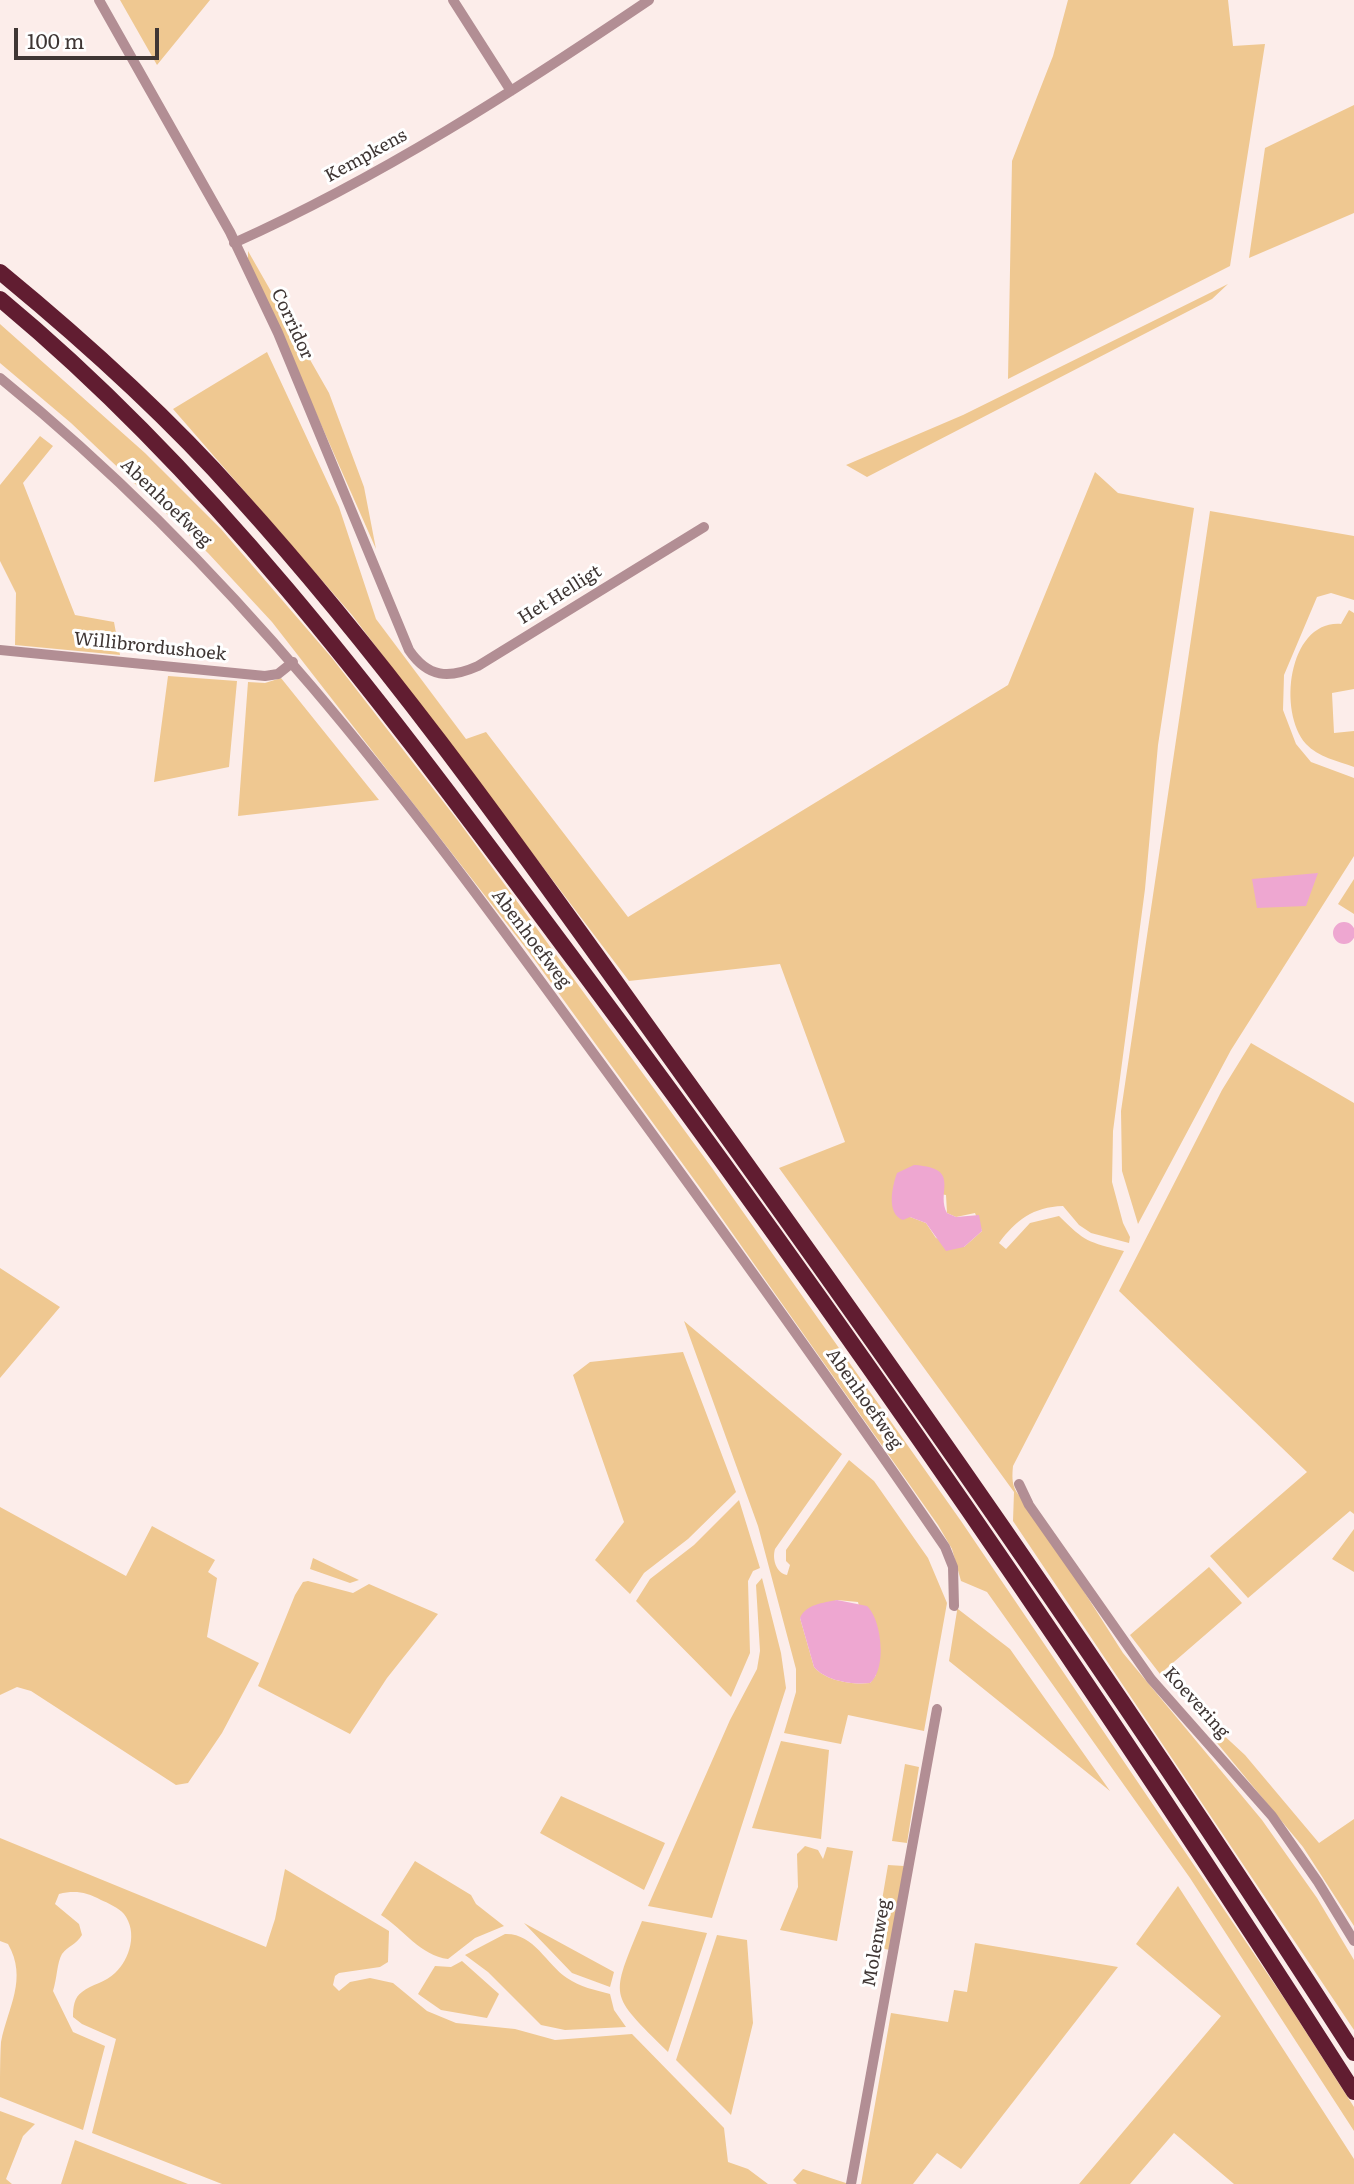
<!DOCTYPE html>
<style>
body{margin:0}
#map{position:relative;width:1354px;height:2184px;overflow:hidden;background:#fcedea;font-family:Literata,serif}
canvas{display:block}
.scale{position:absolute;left:14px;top:28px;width:145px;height:32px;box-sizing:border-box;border:4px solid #3f3634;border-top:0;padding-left:9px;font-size:21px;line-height:24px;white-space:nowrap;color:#3f3634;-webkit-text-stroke:5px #fff;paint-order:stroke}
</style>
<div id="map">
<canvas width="1354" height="2184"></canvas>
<div class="scale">100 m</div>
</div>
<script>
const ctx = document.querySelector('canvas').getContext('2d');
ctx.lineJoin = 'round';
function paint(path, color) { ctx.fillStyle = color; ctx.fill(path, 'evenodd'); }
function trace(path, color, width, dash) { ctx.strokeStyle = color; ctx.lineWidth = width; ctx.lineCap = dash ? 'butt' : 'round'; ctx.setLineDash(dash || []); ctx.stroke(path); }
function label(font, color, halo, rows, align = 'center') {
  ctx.font = font + ' Literata,serif'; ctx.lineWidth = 6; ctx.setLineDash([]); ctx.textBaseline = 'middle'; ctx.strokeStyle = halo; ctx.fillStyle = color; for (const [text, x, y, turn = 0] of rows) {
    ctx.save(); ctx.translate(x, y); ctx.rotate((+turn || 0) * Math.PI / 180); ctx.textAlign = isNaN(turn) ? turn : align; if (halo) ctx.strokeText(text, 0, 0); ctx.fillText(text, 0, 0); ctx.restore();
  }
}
paint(new Path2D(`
 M 120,0 L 210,0 L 157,65 Z
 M 1068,0 L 1228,0 L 1233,46 L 1265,44 L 1230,266 L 1008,379 L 1012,161 L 1053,56 Z
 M 1354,105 L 1354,213 L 1249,258 L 1265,148 Z
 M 248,251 L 329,393 L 364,487 L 376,549 L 248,259 Z
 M 1228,284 L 1212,299 L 867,477 L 846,465 L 963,415 Z
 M 0,324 L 145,453 L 221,529 L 332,658 L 459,822 L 712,1168 L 961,1521 L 1290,2007 L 1354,2107 L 1354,2131 L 1190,1878 L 987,1592 L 961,1581 L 952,1549 L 938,1525 L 709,1200 L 528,951 L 272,622 L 208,553 L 71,423 L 0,363 Z
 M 267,352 L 339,507 L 376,619 L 466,739 L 486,732 L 628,917 L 1008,685 L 1095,472 L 1118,493 L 1194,508 L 1158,745 L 1145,889 L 1113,1131 L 1112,1182 L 1123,1223 L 1130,1237 L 1129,1243 L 1091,1233 L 1079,1225 L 1063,1206 C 1033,1207 1016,1220 999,1243 L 1006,1249 L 1030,1223 L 1059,1216 C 1085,1242 1088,1242 1124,1251 L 1013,1466 C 1011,1486 1014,1492 1029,1505 L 1123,1653 L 1262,1820 L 1317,1898 L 1354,1960 L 1354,2030 L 1013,1521 L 1014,1492 L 779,1168 L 845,1142 L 780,964 L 629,981 L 352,615 L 173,409 ZM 896,1187 L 946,1195 L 947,1213 L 956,1217 L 975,1213 L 982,1231 L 964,1247 L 936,1238 L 926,1223 L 910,1217 L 894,1194 Z
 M 40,436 L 53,446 L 23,483 L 75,615 L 114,622 L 120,655 L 15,645 L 16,593 L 0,561 L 0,485 Z
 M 1210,511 L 1354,536 L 1354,600 L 1331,593 L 1317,597 L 1284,675 L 1283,710 L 1296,744 L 1311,762 L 1354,778 L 1354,856 L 1231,1050 L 1138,1224 L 1122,1171 L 1121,1111 Z
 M 1349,610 L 1354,613 L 1354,689 L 1332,693 L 1334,733 L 1354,731 L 1354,767 C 1338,761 1318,757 1306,744 C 1277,711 1289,620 1341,624 Z
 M 168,676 L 237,681 L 229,767 L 154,782 Z
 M 281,678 L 379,800 L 238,816 L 248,682 L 265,683 Z
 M 1354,879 L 1354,914 L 1338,904 Z
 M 1251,1043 L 1354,1103 L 1354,1514 L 1350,1511 L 1248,1598 L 1210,1556 L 1307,1472 L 1119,1291 L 1222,1090 Z
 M 0,1268 L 60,1307 L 0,1378 Z
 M 684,1321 L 842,1454 L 775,1549 C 772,1559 776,1573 787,1575 L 790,1565 L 786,1561 L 786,1550 L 849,1460 L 874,1481 L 928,1558 L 947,1603 L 924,1731 L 848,1715 L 841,1744 L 784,1733 L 796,1692 L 796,1669 L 758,1526 ZM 837,1600 L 858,1602 L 876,1675 L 870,1683 C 852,1685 826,1681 814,1667 L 800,1618 Z
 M 683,1352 L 736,1492 L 688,1539 L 644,1573 L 630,1594 L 595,1560 L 624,1522 L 573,1375 L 590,1362 Z
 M 739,1500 L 760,1568 L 753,1571 L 748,1581 L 750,1653 L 731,1697 L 636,1601 L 650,1579 L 694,1545 Z
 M 0,1507 L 126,1576 L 152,1526 L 215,1560 L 208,1572 L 217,1578 L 207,1637 L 259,1663 L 222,1733 L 188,1783 L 176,1785 L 31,1691 L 17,1687 L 0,1695 Z
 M 1354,1529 L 1354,1572 L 1332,1559 Z
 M 313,1558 L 359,1580 L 350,1583 L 310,1569 Z
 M 1209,1567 L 1242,1603 L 1160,1674 L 1130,1635 Z
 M 762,1578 L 781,1653 L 786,1688 L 712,1918 L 648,1906 L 730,1720 L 757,1669 L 760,1651 L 756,1585 Z
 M 308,1581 L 353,1593 L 369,1584 L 438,1614 L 387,1678 L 350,1734 L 258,1686 L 295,1595 L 303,1582 Z
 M 954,1606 L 1010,1649 L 1110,1791 L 949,1661 L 957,1611 Z
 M 1218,1730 L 1245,1755 L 1319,1843 L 1354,1819 L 1354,1926 L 1303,1847 L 1213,1738 Z
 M 781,1741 L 829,1750 L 821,1839 L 752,1828 Z
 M 905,1764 L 919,1767 L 907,1843 L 892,1841 Z
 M 561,1796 L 665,1843 L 644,1890 L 540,1833 Z
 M 0,1838 L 266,1947 L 275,1919 L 285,1869 L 389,1931 L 388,1962 L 380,1967 L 339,1973 L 335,1976 L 333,1985 L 339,1991 L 350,1982 L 370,1978 L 393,1983 L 427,2011 L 456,2023 L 515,2029 L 555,2040 L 632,2034 L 724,2128 L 728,2162 L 748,2169 L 768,2184 L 222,2184 L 92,2133 L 116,2039 L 82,2024 L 73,2017 C 73,2008 74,1997 82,1992 C 92,1984 105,1983 115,1973 C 130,1959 138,1932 124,1914 C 119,1908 108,1903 101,1900 C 86,1892 75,1890 59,1894 L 55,1904 L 79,1924 L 82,1935 C 76,1945 68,1946 62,1954 C 57,1962 57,1979 53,1991 L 73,2032 L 105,2046 L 83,2130 L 0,2097 C 0,2080 0,2059 1,2042 C 8,2007 28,1979 8,1944 L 0,1941 Z
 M 805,1846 L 818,1850 L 823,1859 L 827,1847 L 853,1851 L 837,1941 L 780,1930 L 798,1887 L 797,1854 Z
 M 415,1861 L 471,1895 L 476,1904 L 504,1926 L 475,1938 L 448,1959 C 421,1956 403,1929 381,1915 Z
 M 888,1865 L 904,1866 L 890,1950 L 874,1947 Z
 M 1178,1886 L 1354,2159 L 1354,2184 L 1234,2184 L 1174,2133 L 1130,2184 L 1079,2184 L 1221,2016 L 1136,1944 Z
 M 642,1921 L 707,1933 L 668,2052 C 608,1992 610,2000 642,1921 Z
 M 524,1923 L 614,1972 L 610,1987 L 572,1973 Z
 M 505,1934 C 534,1933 546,1964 567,1978 C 580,1987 595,1990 610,1994 L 614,2010 L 626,2027 L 565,2030 L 541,2025 L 488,1972 L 465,1955 Z
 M 717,1935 L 747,1940 L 753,2023 L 731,2115 L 676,2060 Z
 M 975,1943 L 1118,1967 L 961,2169 L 937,2153 L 913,2184 L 861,2184 L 891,2013 L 948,2022 L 954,1990 L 967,1992 Z
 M 462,1961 L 499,1994 L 487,2018 L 441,2010 L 418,1994 L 435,1966 L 451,1967 Z
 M 0,2111 L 35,2124 L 23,2136 L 6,2179 L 12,2184 L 0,2184 Z
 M 75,2140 L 188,2184 L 61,2184 Z
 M 803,2169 L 849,2184 L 797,2184 L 793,2180 Z`), '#efc891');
paint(new Path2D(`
 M 1318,873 L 1306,906 L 1257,908 L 1252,879 Z
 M1333 933a11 11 0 1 1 22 0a11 11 0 1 1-22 0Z
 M 914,1165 C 963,1168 935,1192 947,1213 L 956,1217 L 979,1215 L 982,1231 L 964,1247 L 946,1251 L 926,1223 L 910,1217 L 903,1220 C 886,1214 892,1187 897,1173 Z
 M 837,1600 L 867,1606 C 882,1620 887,1669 870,1683 C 852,1685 826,1681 814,1667 L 800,1618 C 806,1604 823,1603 837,1600 Z`), '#eea7d1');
trace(new Path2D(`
 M 99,0 L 230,232 L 278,333 L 409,650 C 428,678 449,679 478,666 L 704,527
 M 453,0 L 511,91
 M 234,243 C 381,177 516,90 649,0
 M 0,378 C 235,568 404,793 580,1035 C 704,1204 827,1374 945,1547 L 953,1567 L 954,1606
 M 0,650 L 265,676 L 278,674 L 293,662
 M 1019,1484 L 1029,1505 L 1151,1679 L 1272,1816 L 1318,1882 L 1354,1941
 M 851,2184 L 937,1709`), '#b28e94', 10);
trace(new Path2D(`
 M 0,272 C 84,341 166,415 238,496 C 402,677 542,880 684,1077 C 915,1397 1141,1721 1354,2053
 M 0,299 C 228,488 401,729 577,964 C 850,1330 1109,1708 1354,2092`), '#611d31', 16);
label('18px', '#3f3634', '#fff', [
 ["Kempkens",366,156,-29],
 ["Corridor",292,324,65],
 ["Abenhoefweg",166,503,44],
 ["Het Helligt",560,595,-32],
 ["Willibrordushoek",150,647,6],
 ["Abenhoefweg",531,939,53],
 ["Abenhoefweg",864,1399,55],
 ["Koevering",1196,1703,48],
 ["Molenweg",877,1943,-80]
]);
</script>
